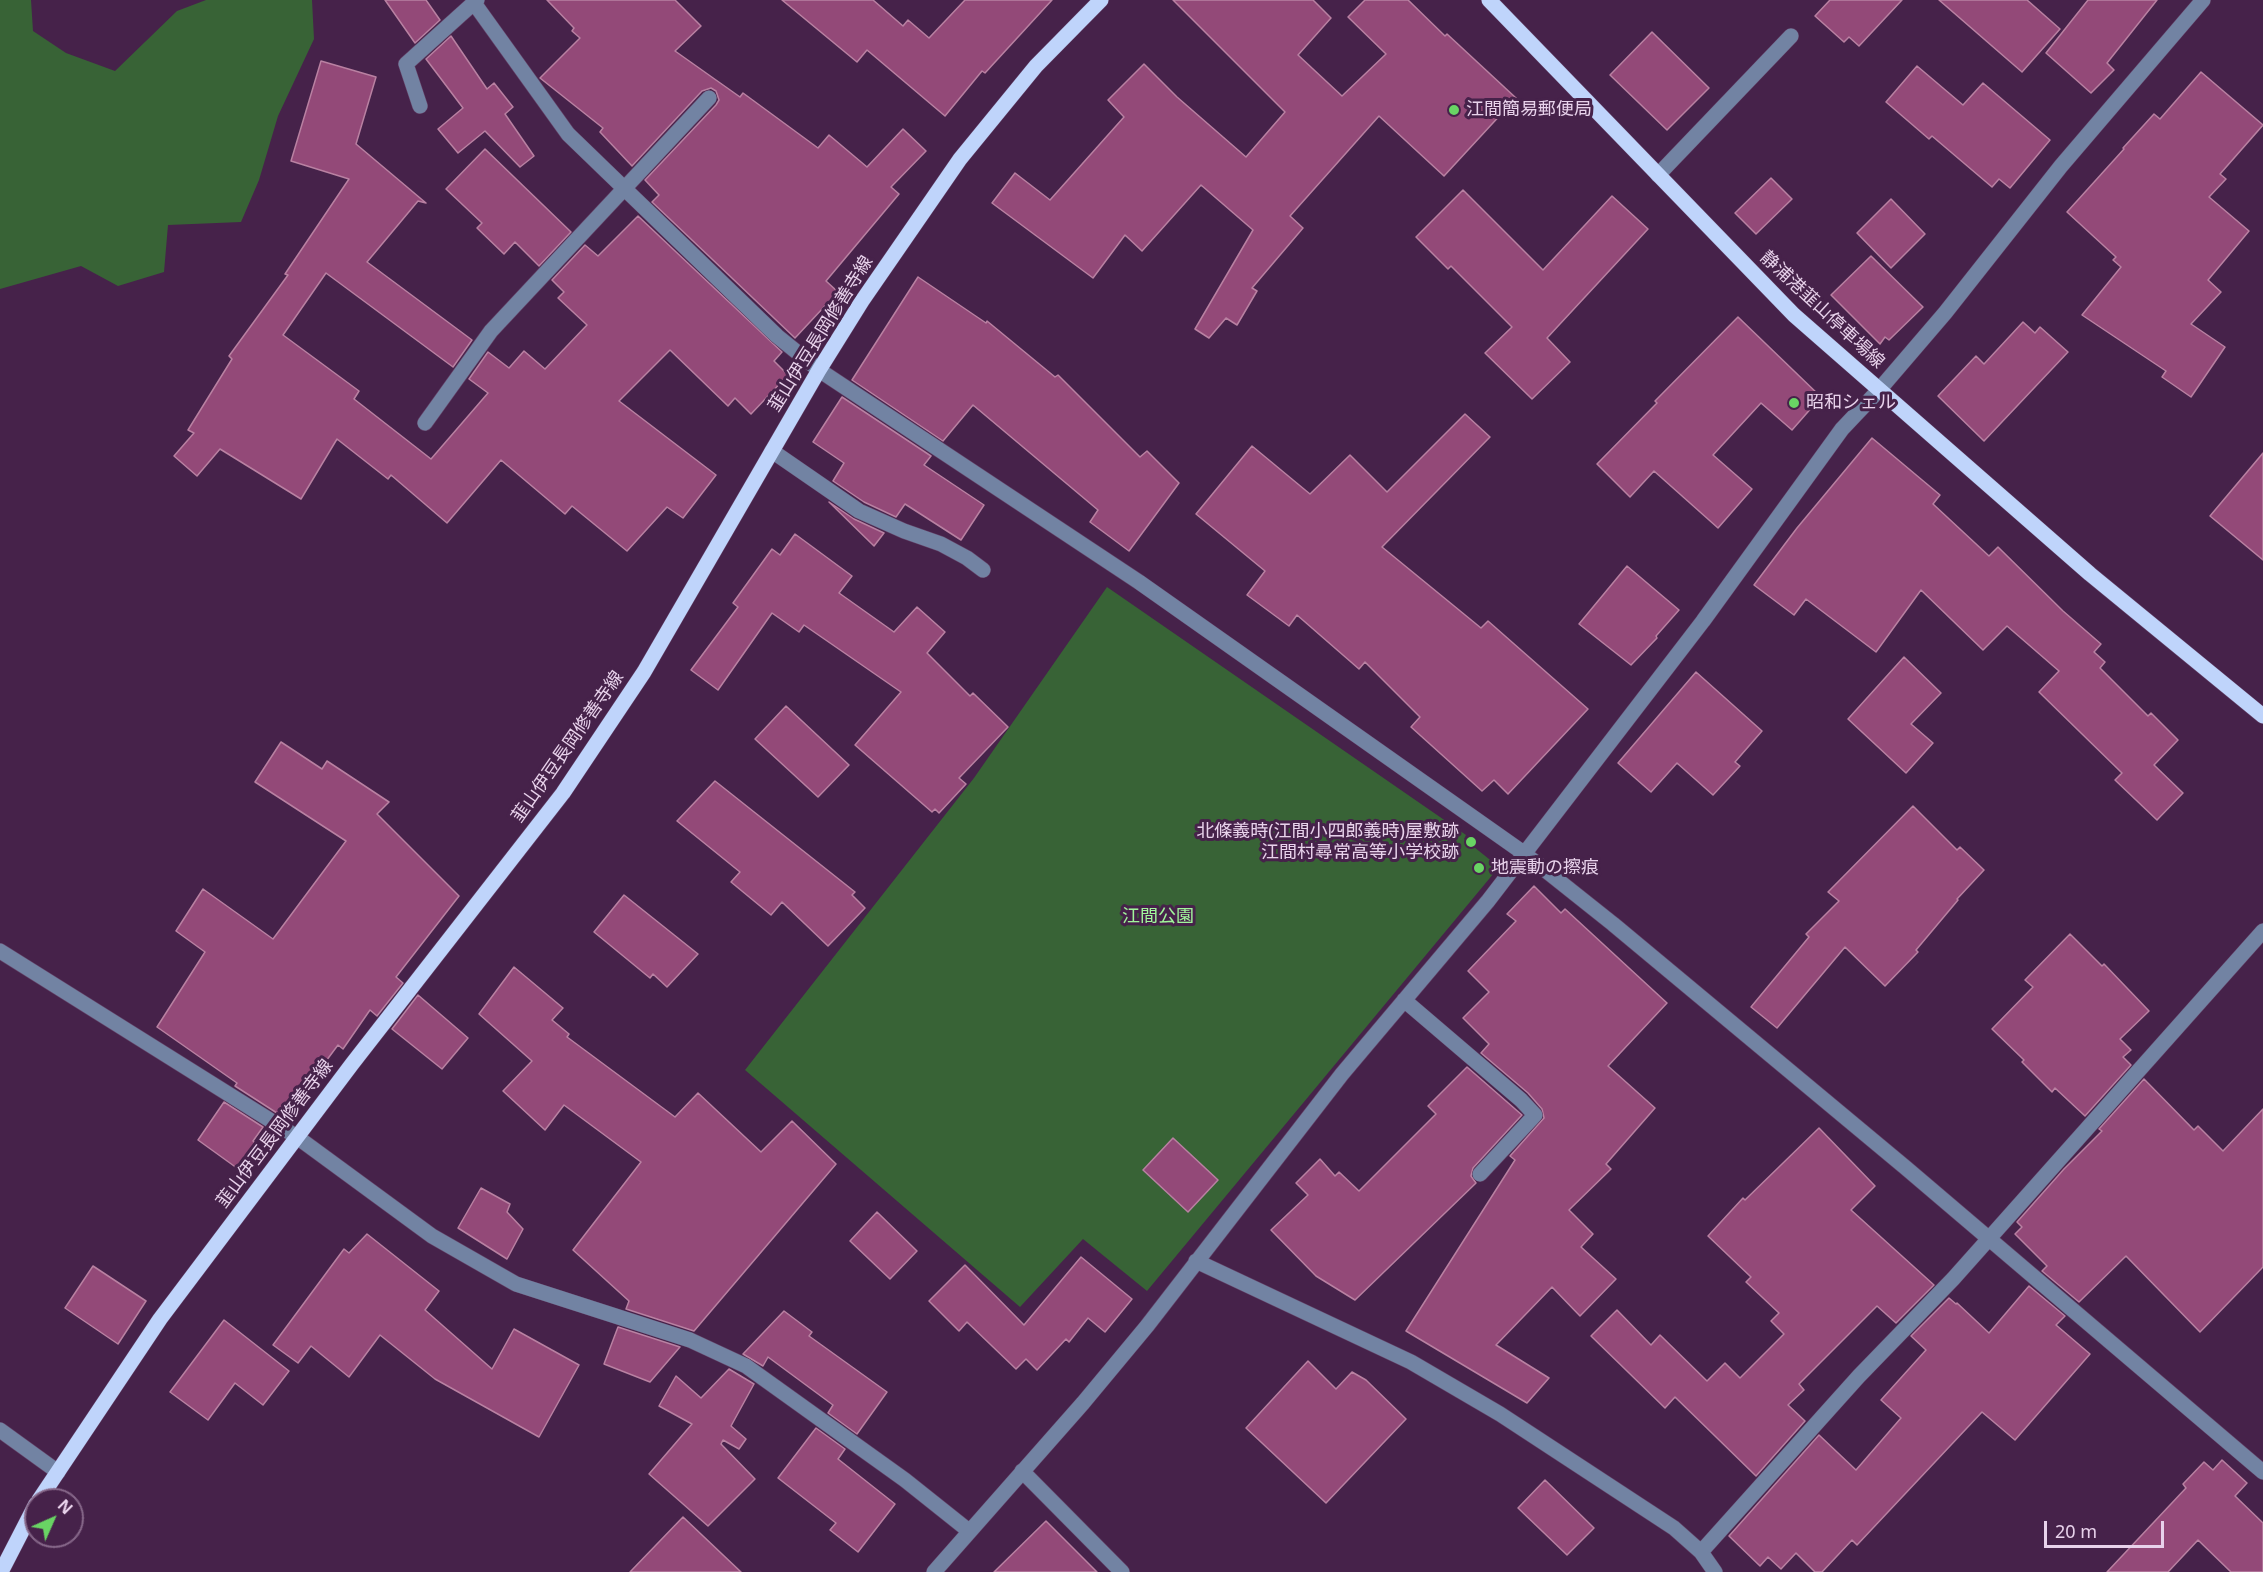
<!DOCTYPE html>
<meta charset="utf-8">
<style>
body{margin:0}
#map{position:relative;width:2263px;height:1572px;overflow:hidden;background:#46224a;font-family:"Noto Sans",sans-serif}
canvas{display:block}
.north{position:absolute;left:24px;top:1488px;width:60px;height:60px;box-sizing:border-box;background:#46224a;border:2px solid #87688a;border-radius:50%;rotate:45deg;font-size:16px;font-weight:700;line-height:24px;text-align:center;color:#e8d2eb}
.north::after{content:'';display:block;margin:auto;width:21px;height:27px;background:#69d464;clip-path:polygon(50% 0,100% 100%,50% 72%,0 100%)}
.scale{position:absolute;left:2044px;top:1521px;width:120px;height:27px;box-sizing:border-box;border:3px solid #e8d2eb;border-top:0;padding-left:8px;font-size:18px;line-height:21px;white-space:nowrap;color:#e8d2eb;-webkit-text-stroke:4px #46224a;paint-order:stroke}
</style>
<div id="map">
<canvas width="2263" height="1572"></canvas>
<div class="north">N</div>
<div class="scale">20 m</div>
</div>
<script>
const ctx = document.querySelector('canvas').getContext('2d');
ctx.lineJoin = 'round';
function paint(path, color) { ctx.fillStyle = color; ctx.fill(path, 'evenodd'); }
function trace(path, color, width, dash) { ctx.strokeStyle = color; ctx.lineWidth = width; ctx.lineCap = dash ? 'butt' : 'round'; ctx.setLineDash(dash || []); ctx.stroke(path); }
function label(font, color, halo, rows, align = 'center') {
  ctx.font = font + ' "Noto Sans","Noto Sans JP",sans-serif'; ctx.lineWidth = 6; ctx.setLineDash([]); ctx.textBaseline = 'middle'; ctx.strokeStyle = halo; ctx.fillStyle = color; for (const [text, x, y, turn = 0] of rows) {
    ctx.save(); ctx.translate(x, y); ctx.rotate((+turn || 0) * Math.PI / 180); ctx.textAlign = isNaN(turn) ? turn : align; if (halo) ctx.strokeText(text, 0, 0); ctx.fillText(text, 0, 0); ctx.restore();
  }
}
paint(new Path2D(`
 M 0,0 L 31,0 L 33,31 L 66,53 L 115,71 L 177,11 L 206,0 L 312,0 L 314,39 L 278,116 L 259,180 L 241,222 L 168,225 L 164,272 L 118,286 L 81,266 L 0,289 Z
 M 1107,587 L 1466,835 L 1464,839 L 1499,867 L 1147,1291 L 1083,1239 L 1020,1307 L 745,1070 L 974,778 Z`), '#386336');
const building = new Path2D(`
 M 385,0 L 426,0 L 440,20 L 415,43 Z
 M 547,0 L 675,0 L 701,26 L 675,51 L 740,97 L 743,93 L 818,148 L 829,135 L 867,167 L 903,129 L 926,151 L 891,187 L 899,194 L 826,281 L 838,292 L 795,338 L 652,202 L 659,195 L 645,180 L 716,105 L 719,100 L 716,91 L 711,88 L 702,91 L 632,166 L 600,132 L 603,128 L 540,78 L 580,38 L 572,31 L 574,28 Z
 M 782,0 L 873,0 L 903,26 L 908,20 L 929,38 L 965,0 L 1052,0 L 985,73 L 982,71 L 945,116 L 867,50 L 857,62 Z
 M 1173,0 L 1313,0 L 1331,18 L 1298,55 L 1342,96 L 1386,54 L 1348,17 L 1365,0 L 1408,0 L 1445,36 L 1447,34 L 1516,98 L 1444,176 L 1379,116 L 1290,216 L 1303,228 L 1252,288 L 1257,291 L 1237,325 L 1226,318 L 1209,338 L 1195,329 L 1253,230 L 1201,185 L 1142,251 L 1125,235 L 1093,278 L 992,203 L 1015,173 L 1050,200 L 1124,117 L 1108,100 L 1144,64 L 1177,97 L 1246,157 L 1285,112 Z
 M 1830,0 L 1902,0 L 1859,46 L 1849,37 L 1844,42 L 1815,16 Z
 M 1939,0 L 2027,0 L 2060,29 L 2022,72 Z
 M 2088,0 L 2157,0 L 2107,63 L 2114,70 L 2091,93 L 2046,53 Z
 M 1652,32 L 1709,88 L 1667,130 L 1610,75 Z
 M 451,36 L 487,89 L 494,83 L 513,107 L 505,114 L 534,156 L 520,167 L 485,131 L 458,153 L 438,129 L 463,108 L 426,59 Z
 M 321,61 L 376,77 L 356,144 L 426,203 L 418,201 L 367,262 L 472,340 L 453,367 L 326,273 L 283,335 L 359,391 L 354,399 L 431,459 L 488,393 L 469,379 L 488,352 L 509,368 L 524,351 L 545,369 L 587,325 L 558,298 L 564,292 L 552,280 L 585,245 L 598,256 L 638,216 L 782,352 L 774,361 L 788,375 L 751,414 L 735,398 L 728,406 L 670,350 L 619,401 L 716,475 L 683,518 L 667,507 L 627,551 L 572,506 L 565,514 L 501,460 L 447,523 L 391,475 L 388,479 L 337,439 L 301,499 L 220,449 L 197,476 L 174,456 L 194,433 L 188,430 L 232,359 L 229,356 L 288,275 L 285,274 L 349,179 L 291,161 Z
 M 1917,66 L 1963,105 L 1983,83 L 2050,140 L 2010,188 L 1999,179 L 1992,187 L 1932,136 L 1929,139 L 1886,102 Z
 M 2201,72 L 2263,125 L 2220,174 L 2226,179 L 2209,197 L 2249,231 L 2208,280 L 2221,292 L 2191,324 L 2225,347 L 2191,397 L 2162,377 L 2166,371 L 2082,315 L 2121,267 L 2113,260 L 2116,257 L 2067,212 L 2124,149 L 2123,148 L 2154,114 L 2160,119 Z
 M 485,149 L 571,232 L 539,266 L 515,242 L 504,254 L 477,228 L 482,223 L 446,189 Z
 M 1771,178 L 1792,199 L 1756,234 L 1735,213 Z
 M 1463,190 L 1543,270 L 1612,196 L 1648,229 L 1547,338 L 1570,362 L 1532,399 L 1485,353 L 1512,327 L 1451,266 L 1448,269 L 1416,237 Z
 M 1891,199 L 1925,234 L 1891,268 L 1857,233 Z
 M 1871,256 L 1923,307 L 1889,340 L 1885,337 L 1880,344 L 1831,295 Z
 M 918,277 L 986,323 L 987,321 L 1055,377 L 1058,375 L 1140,457 L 1147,451 L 1179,483 L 1129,551 L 1090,522 L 1098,510 L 973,405 L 943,441 L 852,380 Z
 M 1738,317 L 1821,397 L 1792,430 L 1761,403 L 1713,455 L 1752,489 L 1718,528 L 1654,471 L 1630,497 L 1597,464 L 1657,403 L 1655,401 Z
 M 2023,322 L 2035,333 L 2040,327 L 2068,352 L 1984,441 L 1938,396 L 1976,356 L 1984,364 Z
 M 842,397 L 931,456 L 924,465 L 984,505 L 961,540 L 905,504 L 896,517 L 864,502 L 833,481 L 844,463 L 813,442 Z
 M 1465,414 L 1490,437 L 1382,547 L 1481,628 L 1488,621 L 1588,709 L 1508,794 L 1494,780 L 1482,791 L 1411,727 L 1420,717 L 1365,662 L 1359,669 L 1297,615 L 1289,626 L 1247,595 L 1265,571 L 1196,514 L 1252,446 L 1310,494 L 1350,455 L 1387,492 Z
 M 1872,438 L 1940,495 L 1933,504 L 1989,556 L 1998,547 L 2063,611 L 2101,644 L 2094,652 L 2105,662 L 2100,668 L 2148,716 L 2151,713 L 2178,740 L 2154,765 L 2183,793 L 2157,820 L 2115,780 L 2122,773 L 2039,692 L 2059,671 L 2007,626 L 1983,650 L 1921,590 L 1876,652 L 1806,599 L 1794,615 L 1754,585 L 1797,528 Z
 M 2263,453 L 2263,560 L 2210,516 Z
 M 829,502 L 854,519 L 884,533 L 874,546 Z
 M 795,534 L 852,576 L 839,593 L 894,632 L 917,607 L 945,632 L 927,653 L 970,696 L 973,693 L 1008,727 L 959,778 L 966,784 L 939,813 L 935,809 L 932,812 L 855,745 L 901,692 L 804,625 L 799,632 L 772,613 L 718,690 L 691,670 L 738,607 L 733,603 L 772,549 L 780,555 Z
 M 1627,566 L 1679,610 L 1656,636 L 1657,638 L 1631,665 L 1579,624 Z
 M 1904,657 L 1941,693 L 1911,724 L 1933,743 L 1906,773 L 1848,719 Z
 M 1696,672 L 1762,731 L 1735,762 L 1740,766 L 1713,795 L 1677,763 L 1651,792 L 1618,763 Z
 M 786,706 L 849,765 L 818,797 L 755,739 Z
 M 281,742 L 322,769 L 327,761 L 389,802 L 377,814 L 459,896 L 396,977 L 403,983 L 377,1016 L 370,1010 L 343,1049 L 338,1045 L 288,1112 L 284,1109 L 280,1115 L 235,1086 L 237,1083 L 157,1027 L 205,952 L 176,931 L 203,889 L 273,939 L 346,841 L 255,782 Z
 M 715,781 L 855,892 L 852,895 L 865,908 L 828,946 L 782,902 L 771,915 L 731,882 L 740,872 L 677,821 Z
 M 1913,806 L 1957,850 L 1960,847 L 1984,870 L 1957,899 L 1958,900 L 1916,950 L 1918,952 L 1885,986 L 1845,947 L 1777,1028 L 1751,1007 L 1809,937 L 1806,934 L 1839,901 L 1828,892 Z
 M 1534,886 L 1561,913 L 1565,909 L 1667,1003 L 1608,1066 L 1655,1108 L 1606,1164 L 1611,1169 L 1569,1210 L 1593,1234 L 1581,1247 L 1616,1279 L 1580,1316 L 1552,1287 L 1496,1345 L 1549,1378 L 1527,1403 L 1406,1331 L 1515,1160 L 1510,1156 L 1544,1118 L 1542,1109 L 1528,1093 L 1481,1053 L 1489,1044 L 1463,1018 L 1489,992 L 1468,971 L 1516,921 L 1507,914 Z
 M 624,895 L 698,954 L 667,987 L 653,974 L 650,978 L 594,932 Z
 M 2070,934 L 2102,966 L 2104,964 L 2149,1011 L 2120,1039 L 2131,1050 L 2123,1057 L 2131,1065 L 2085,1116 L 2055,1088 L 2052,1092 L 2022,1062 L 2024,1060 L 1992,1029 L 2033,987 L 2025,980 Z
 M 514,967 L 563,1008 L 552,1020 L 569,1034 L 567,1037 L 675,1117 L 698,1093 L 761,1152 L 792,1121 L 836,1164 L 694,1331 L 626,1309 L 629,1301 L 573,1250 L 641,1162 L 564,1105 L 545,1130 L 503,1091 L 532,1061 L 479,1014 Z
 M 418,995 L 468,1038 L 442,1069 L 392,1029 Z
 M 1467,1067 L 1522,1115 L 1473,1168 L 1471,1176 L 1476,1183 L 1355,1300 L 1316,1276 L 1271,1230 L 1308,1195 L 1296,1183 L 1320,1159 L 1335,1176 L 1339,1172 L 1359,1191 L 1436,1114 L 1428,1106 Z
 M 2144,1079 L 2194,1130 L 2198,1126 L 2223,1151 L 2263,1109 L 2263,1267 L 2200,1332 L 2126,1256 L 2079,1302 L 2042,1271 L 2047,1266 L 2015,1234 L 2022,1227 L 2017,1222 L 2064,1169 L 2102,1131 L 2099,1129 Z
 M 224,1102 L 263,1127 L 253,1141 L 258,1146 L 241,1171 L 198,1140 Z
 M 1819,1128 L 1875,1186 L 1851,1210 L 1934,1285 L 1896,1323 L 1877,1306 L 1799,1384 L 1804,1390 L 1788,1405 L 1805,1421 L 1756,1476 L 1675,1397 L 1665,1408 L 1591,1336 L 1617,1310 L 1651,1345 L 1660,1335 L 1707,1381 L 1725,1363 L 1740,1378 L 1784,1334 L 1771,1321 L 1779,1313 L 1746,1282 L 1751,1277 L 1708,1236 L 1743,1198 L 1745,1200 Z
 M 1173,1138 L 1218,1180 L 1188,1212 L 1143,1170 Z
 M 481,1188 L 510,1204 L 507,1212 L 523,1229 L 507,1259 L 458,1228 Z
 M 877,1212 L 917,1251 L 890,1279 L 850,1241 Z
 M 367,1234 L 439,1291 L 425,1310 L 492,1369 L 514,1329 L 579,1365 L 539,1437 L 435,1379 L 380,1335 L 349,1377 L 311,1346 L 298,1363 L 273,1345 L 344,1249 L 349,1253 Z
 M 1081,1257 L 1132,1299 L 1105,1332 L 1088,1318 L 1069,1342 L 1066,1339 L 1037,1370 L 1026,1359 L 1016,1369 L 967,1322 L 959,1331 L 929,1301 L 965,1265 L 1024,1325 Z
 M 93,1266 L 146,1301 L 118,1344 L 65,1308 Z
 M 2029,1286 L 2065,1316 L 2056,1325 L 2090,1354 L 2015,1440 L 1982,1412 L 1857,1545 L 1852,1540 L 1822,1572 L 1815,1572 L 1796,1553 L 1781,1569 L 1768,1557 L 1760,1566 L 1729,1536 L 1819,1435 L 1856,1470 L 1901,1418 L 1881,1400 L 1926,1350 L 1911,1336 L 1949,1298 L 1956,1304 L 1957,1303 L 1989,1333 Z
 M 784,1311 L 812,1332 L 809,1336 L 887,1392 L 857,1434 L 828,1413 L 833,1405 L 768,1357 L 763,1366 L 743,1354 Z
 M 224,1320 L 289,1371 L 263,1405 L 235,1383 L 208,1420 L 170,1392 Z
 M 618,1327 L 680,1347 L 650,1382 L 604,1364 Z
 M 1308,1361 L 1336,1389 L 1352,1372 L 1366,1380 L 1406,1419 L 1326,1503 L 1246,1428 Z
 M 729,1369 L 754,1384 L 731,1426 L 746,1439 L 739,1449 L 723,1440 L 721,1444 L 755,1479 L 708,1526 L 649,1474 L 692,1424 L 659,1406 L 676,1376 L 701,1398 Z
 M 816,1428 L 845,1449 L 838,1459 L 895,1504 L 858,1552 L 830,1530 L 836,1523 L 778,1478 Z
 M 2222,1460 L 2247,1483 L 2235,1496 L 2263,1523 L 2263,1572 L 2231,1572 L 2198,1540 L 2168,1572 L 2107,1572 L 2186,1488 L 2183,1484 L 2204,1462 L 2213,1470 Z
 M 1545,1480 L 1594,1528 L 1567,1555 L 1518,1508 Z
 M 683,1517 L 741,1572 L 630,1572 Z
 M 1046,1521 L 1097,1572 L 994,1572 Z`);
paint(building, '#934978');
trace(building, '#b981a2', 1.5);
const minor = new Path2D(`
 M 474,3 L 568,134 L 777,336 L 819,370 L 1139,582 L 1525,854 L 1613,924 L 1906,1168 L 2263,1472
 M 420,106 L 406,64 L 477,0
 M 1658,175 L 1791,36
 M 425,423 L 491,331 L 709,98
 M 772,451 L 859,511 L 904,531 L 941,544 L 967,558 L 983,570
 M 0,951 L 297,1137 L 432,1236 L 516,1284 L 690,1340 L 746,1366 L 905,1480 L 969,1531
 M 1404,1000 L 1521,1100 L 1535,1115 L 1480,1174
 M 1196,1261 L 1411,1362 L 1500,1414 L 1674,1528 L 1701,1552 L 1715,1572
 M 0,1430 L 58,1472
 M 1022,1471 L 1122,1572
 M 1701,1552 L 1859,1376 L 1953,1279 L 2263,931
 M 934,1572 L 1083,1403 L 1147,1326 L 1342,1074 L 1488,901 L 1703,621 L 1842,429 L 1879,390 L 1945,313 L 2061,166 L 2203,0`);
const major = new Path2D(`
 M 1489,0 L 1794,315 L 2090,574 L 2263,716
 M 39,1500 L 160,1319 L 352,1064 L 563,793 L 644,672 L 819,370 L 862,301 L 960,159 L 1036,66 L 1101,0
 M 1,1572 L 36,1504`);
trace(minor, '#634267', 16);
trace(major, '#634267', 16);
trace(minor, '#7283a3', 15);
trace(major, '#bfd4fb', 15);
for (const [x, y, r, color] of [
 [1454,110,6,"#69d464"],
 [1794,403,6,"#69d464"],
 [1471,842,6,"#69d464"],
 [1479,868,6,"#69d464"]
]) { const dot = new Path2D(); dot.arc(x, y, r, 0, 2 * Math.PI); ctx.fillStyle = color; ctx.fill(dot); trace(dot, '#46224a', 2); }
label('18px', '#e8d2eb', '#46224a', [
 ["江間簡易郵便局",1466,110],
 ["昭和シェル",1806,403],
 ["北條義時(江間小四郎義時)屋敷跡",1459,832,"right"],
 ["江間村尋常高等小学校跡",1459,853,"right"],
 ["地震動の擦痕",1491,868]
], 'left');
label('18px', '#e8d2eb', '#46224a', [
 ["静浦港韮山停車場線",1822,310,43],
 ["韮山伊豆長岡修善寺線",821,334,-58],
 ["韮山伊豆長岡修善寺線",568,747,-55],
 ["韮山伊豆長岡修善寺線",275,1134,-53]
]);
label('18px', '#a1f69b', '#46224a', [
 ["江間公園",1158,917]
]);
</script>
